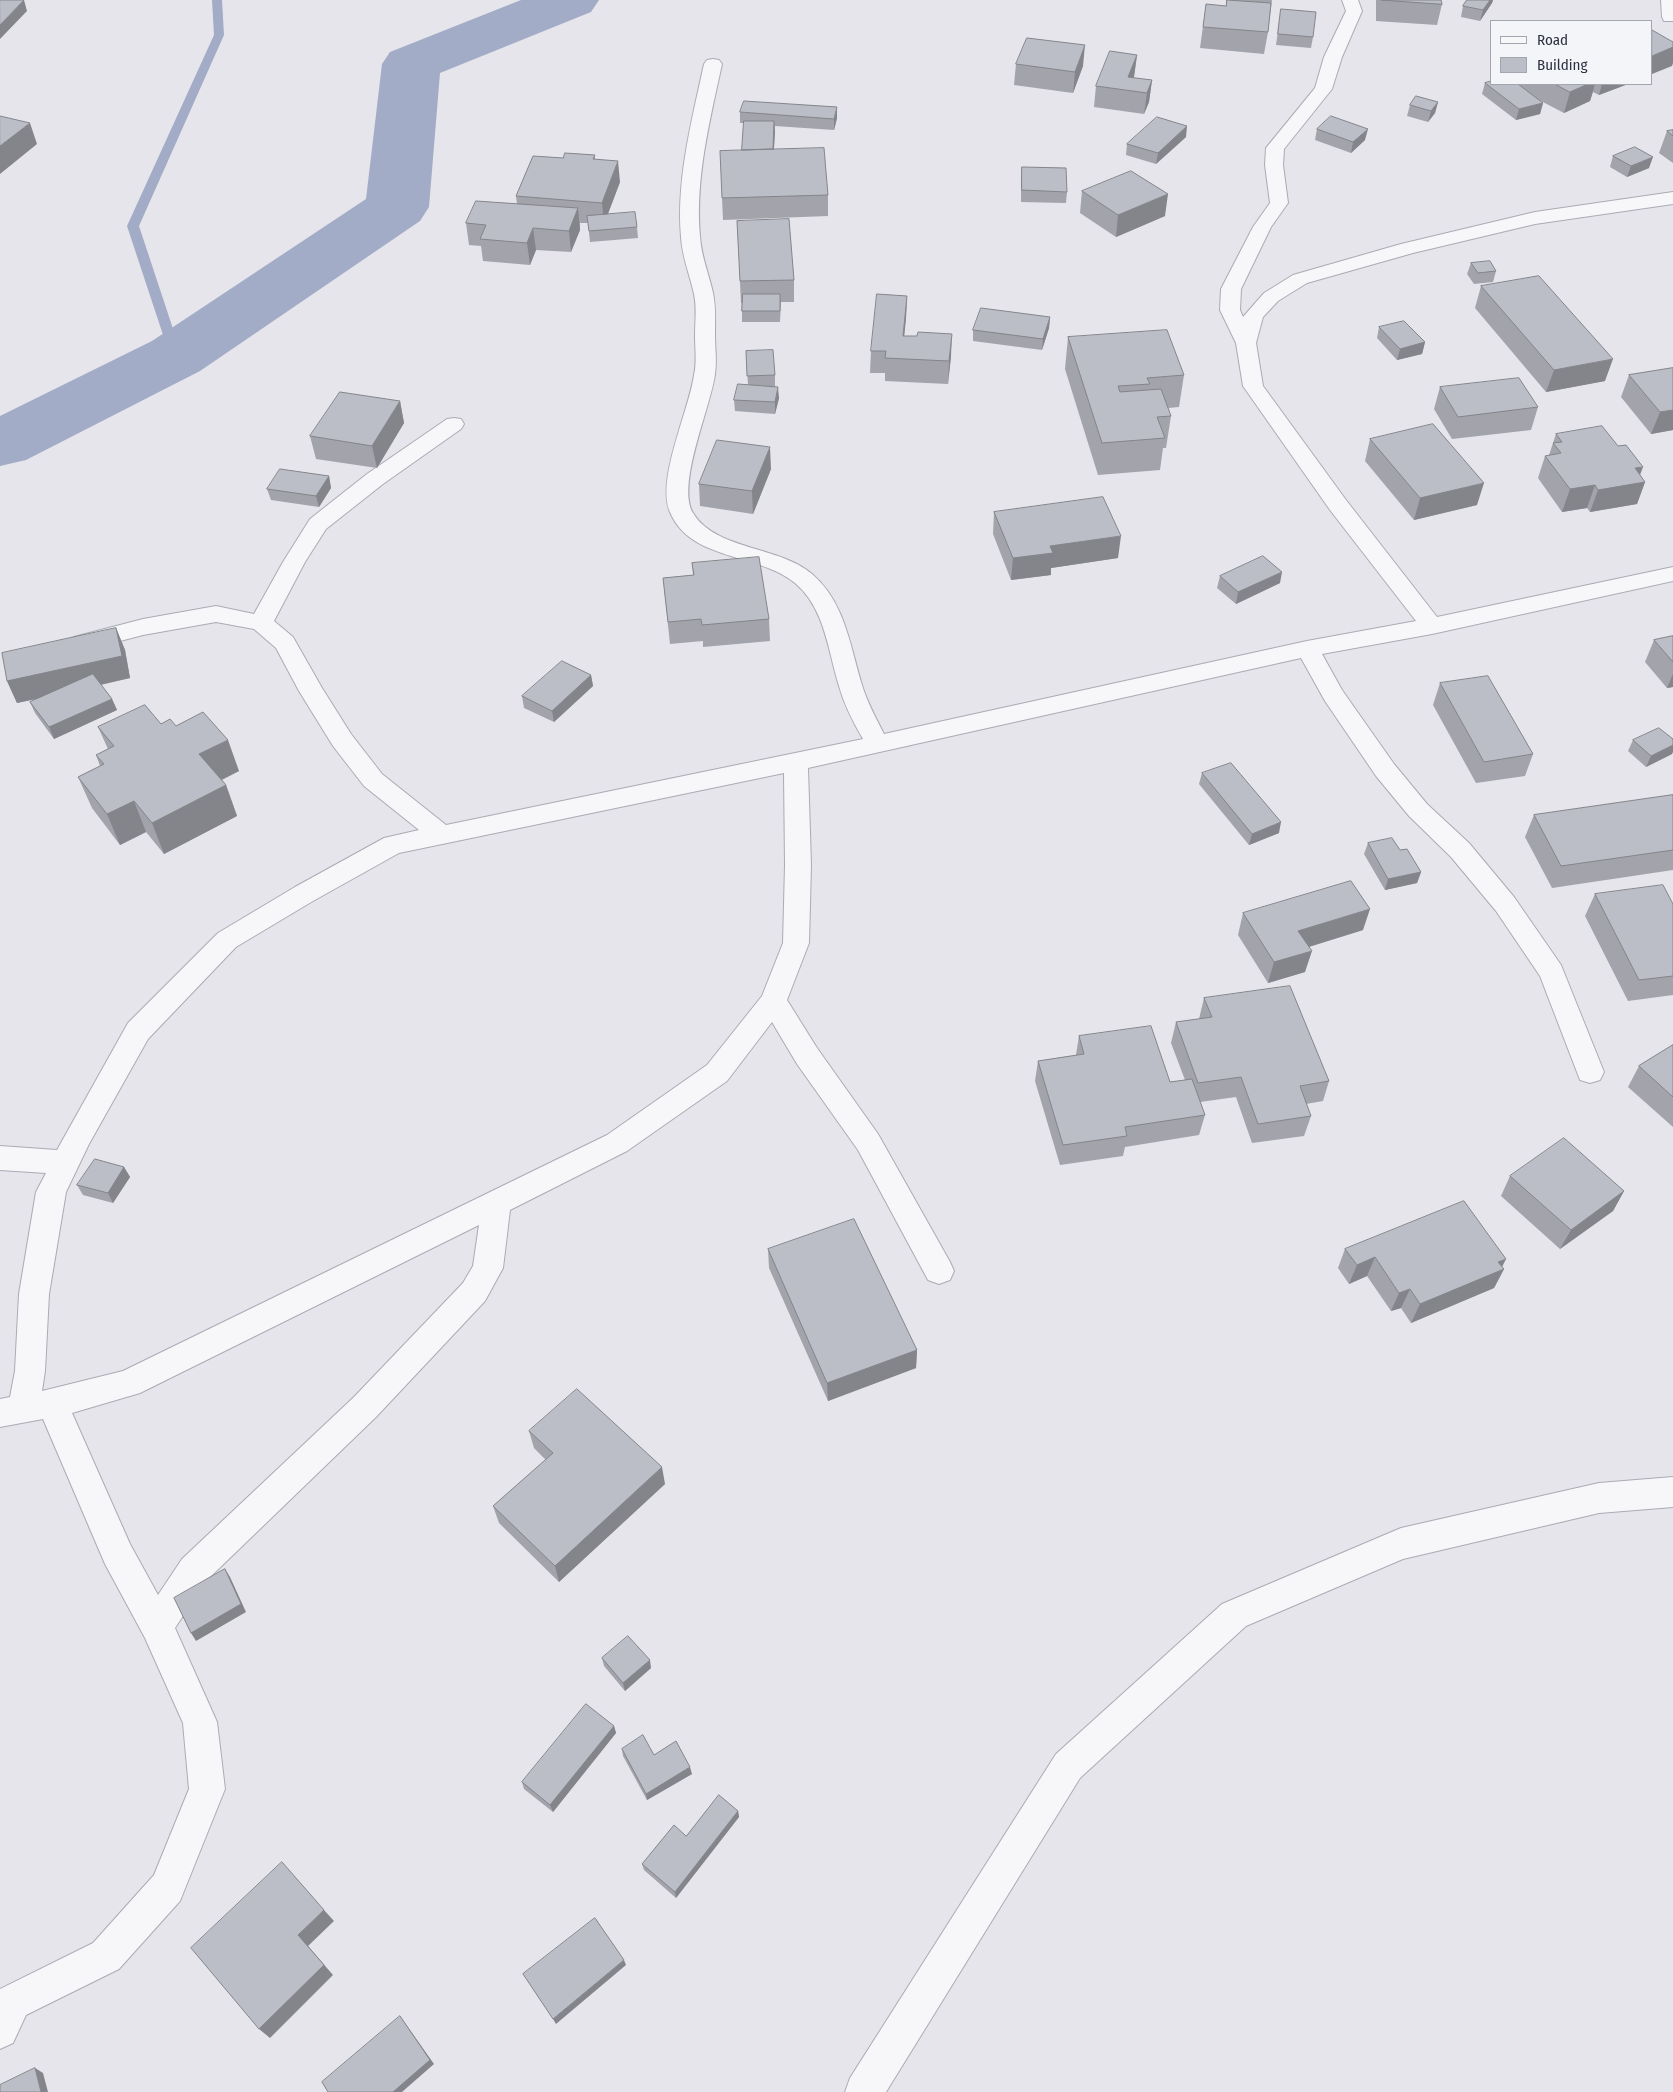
<!DOCTYPE html>
<style>
body{margin:0}
#map{position:relative;width:1673px;height:2092px;overflow:hidden;background:#e5e5eb;font-family:"Fira Sans Condensed",sans-serif}
canvas{display:block}
.legend{position:absolute;left:1490px;top:20px;width:162px;height:65px;box-sizing:border-box;background:#f4f5f8;border:1px solid #a4a6af;margin:0;padding:6px 9px;list-style:none;font-size:15px;color:#2d3042}
.legend li{display:flex;align-items:center;gap:10px;height:25px}
.legend b{width:25px;border:1px solid #a4a6af}
</style>
<div id="map">
<canvas width="1673" height="2092"></canvas>
<ul class="legend">
<li><b style="height:6px;background:#f7f7f9"></b>Road</li>
<li><b style="height:14px;background:#bcbec7"></b>Building</li>
</ul>
</div>
<script>
const ctx = document.querySelector('canvas').getContext('2d');
ctx.lineJoin = 'round';
function paint(path, color) { ctx.fillStyle = color; ctx.fill(path, 'evenodd'); }
function trace(path, color, width, dash) { ctx.strokeStyle = color; ctx.lineWidth = width; ctx.lineCap = dash ? 'butt' : 'round'; ctx.setLineDash(dash || []); ctx.stroke(path); }
paint(new Path2D(`
 M 212,0 L 222,0 L 224,35 L 139,226 L 182,356 L 176,360 L 170,356 L 127,226 L 214,35 Z`), '#a3acc7');
paint(new Path2D(`
 M 521,0 L 599,0 L 591,12 L 440,73 L 429,207 L 420,221 L 200,371 L 26,460 L 0,466 L 0,416 L 152,341 L 366,199 L 382,64 L 390,52 Z`), '#a3acc7');
const minor = new Path2D(`
 M 1342,0 L 1358,0 L 1362,11 L 1342,57 L 1332,89 L 1284,149 L 1283,165 L 1288,203 L 1271,227 L 1241,289 L 1240,310 L 1243,317 L 1264,293 L 1293,275 L 1401,244 L 1535,212 L 1673,192 L 1673,204 L 1535,224 L 1413,253 L 1307,283 L 1278,301 L 1263,317 L 1256,343 L 1263,386 L 1346,500 L 1437,617 L 1673,567 L 1673,581 L 1432,634 L 1322,654 L 1342,690 L 1394,764 L 1427,804 L 1469,843 L 1514,897 L 1561,965 L 1604,1072 L 1600,1080 L 1590,1083 L 1580,1080 L 1540,976 L 1496,911 L 1451,857 L 1409,816 L 1376,776 L 1325,701 L 1301,658 L 808,768 L 811,865 L 809,943 L 787,1000 L 817,1048 L 878,1134 L 950,1262 L 954,1271 L 950,1280 L 939,1284 L 928,1280 L 858,1150 L 797,1064 L 772,1022 L 727,1081 L 627,1151 L 510,1210 L 503,1268 L 485,1301 L 376,1417 L 206,1581 L 175,1628 L 217,1722 L 225,1789 L 180,1901 L 119,1969 L 26,2015 L 13,2043 L 0,2049 L 0,1989 L 93,1943 L 154,1875 L 189,1789 L 183,1723 L 145,1638 L 105,1564 L 43,1419 L 0,1427 L 0,1399 L 10,1397 L 15,1371 L 19,1294 L 36,1192 L 46,1173 L 0,1170 L 0,1146 L 57,1150 L 128,1023 L 218,933 L 295,887 L 384,838 L 419,830 L 364,786 L 333,746 L 299,691 L 276,648 L 254,629 L 216,622 L 143,635 L 82,651 L 74,649 L 70,643 L 74,637 L 143,619 L 216,606 L 254,614 L 283,562 L 310,519 L 367,474 L 447,419 L 454,418 L 461,419 L 464,424 L 461,429 L 383,484 L 326,529 L 305,562 L 274,621 L 293,637 L 322,688 L 351,734 L 382,774 L 446,825 L 863,739 C 853,722 844,704 839,686 C 828,651 825,608 795,583 C 759,553 690,561 670,512 C 656,479 689,411 694,375 C 697,363 695,349 695,336 C 695,322 697,308 694,294 C 690,275 682,257 681,237 C 676,179 692,120 704,64 L 707,60 L 713,59 L 719,60 L 722,64 C 710,120 695,178 700,236 C 701,256 709,274 713,293 C 716,307 715,321 715,335 C 715,348 717,361 715,374 C 711,407 676,484 693,513 C 715,550 780,546 812,574 C 845,602 850,646 862,685 C 867,702 876,718 884,734 L 1307,641 L 1416,621 L 1330,510 L 1243,386 L 1236,343 L 1220,310 L 1221,289 L 1253,227 L 1270,203 L 1265,165 L 1266,148 L 1315,88 L 1324,57 L 1346,11 ZM 784,773 L 785,865 L 783,943 L 762,996 L 707,1065 L 607,1135 L 123,1371 L 42,1391 L 45,1371 L 49,1294 L 66,1192 L 89,1144 L 148,1039 L 236,947 L 313,901 L 399,853 ZM 479,1225 L 473,1266 L 463,1283 L 354,1397 L 182,1559 L 158,1595 L 130,1544 L 72,1413 L 140,1393 Z
 M 1661,0 L 1673,0 L 1673,21 L 1664,21 L 1662,17 Z
 M 1673,1477 L 1673,1507 L 1599,1513 L 1403,1559 L 1246,1626 L 1080,1778 L 886,2092 L 845,2092 L 850,2078 L 1056,1754 L 1222,1604 L 1401,1528 L 1599,1483 Z`);
trace(minor, '#aaabb5', 2);
paint(minor, '#f7f7f9');
paint(new Path2D(`
 M 1227,0 L 1272,0 L 1268,32 L 1264,54 L 1200,48 L 1206,4 L 1226,6 Z
 M 1376,0 L 1441,0 L 1442,4 L 1437,25 L 1376,21 Z
 M 1467,0 L 1493,0 L 1492,3 L 1480,21 L 1461,17 L 1463,6 Z
 M 1281,9 L 1313,37 L 1311,48 L 1276,45 Z
 M 1137,55 L 1134,78 L 1152,80 L 1149,102 L 1144,114 L 1094,107 L 1096,86 Z
 M 1016,64 L 1083,66 L 1073,93 L 1014,85 Z
 M 1485,83 L 1492,84 L 1628,84 L 1599,95 L 1593,92 L 1590,101 L 1564,113 L 1539,100 L 1543,103 L 1540,114 L 1516,120 L 1482,94 Z
 M 1438,102 L 1435,113 L 1428,122 L 1407,116 L 1410,105 Z
 M 740,112 L 837,118 L 834,130 L 775,126 L 774,149 L 828,195 L 828,216 L 723,220 L 722,198 L 742,150 L 744,123 L 740,123 Z
 M 1317,129 L 1365,140 L 1351,153 L 1315,140 Z
 M 1673,130 L 1673,163 L 1659,153 L 1667,131 Z
 M 1186,137 L 1156,164 L 1126,155 L 1127,144 Z
 M 595,155 L 595,159 L 620,182 L 608,214 L 637,227 L 638,238 L 590,242 L 588,223 L 580,223 L 580,230 L 571,252 L 536,250 L 530,265 L 483,261 L 481,246 L 469,245 L 466,223 L 517,204 L 516,196 L 563,158 Z
 M 1613,156 L 1649,168 L 1627,177 L 1610,167 Z
 M 1022,167 L 1067,192 L 1066,203 L 1021,202 L 1021,178 Z
 M 1082,191 L 1165,216 L 1116,237 L 1080,213 Z
 M 737,221 L 794,280 L 794,302 L 781,302 L 780,322 L 742,322 L 742,303 L 741,303 Z
 M 1471,263 L 1496,271 L 1493,282 L 1474,284 L 1467,274 Z
 M 1481,286 L 1605,381 L 1546,392 L 1475,308 Z
 M 907,296 L 906,318 L 904,336 L 917,336 L 951,356 L 948,384 L 885,381 L 885,373 L 870,373 L 871,351 Z
 M 1050,317 L 1049,328 L 1042,350 L 973,341 L 973,330 Z
 M 1379,327 L 1425,342 L 1422,354 L 1397,360 L 1377,338 Z
 M 1068,337 L 1184,375 L 1179,407 L 1168,408 L 1171,416 L 1166,448 L 1163,448 L 1160,470 L 1098,475 L 1065,369 Z
 M 746,351 L 775,375 L 775,386 L 779,398 L 775,414 L 735,411 L 734,400 L 748,385 Z
 M 1673,368 L 1673,430 L 1651,434 L 1621,397 L 1629,375 Z
 M 1440,387 L 1538,407 L 1531,430 L 1452,439 L 1434,409 Z
 M 400,401 L 404,423 L 377,468 L 316,459 L 310,436 Z
 M 1556,434 L 1640,475 L 1645,482 L 1637,504 L 1590,512 L 1587,508 L 1562,512 L 1538,478 L 1545,456 L 1549,455 Z
 M 1370,439 L 1477,505 L 1414,520 L 1365,461 Z
 M 771,469 L 753,514 L 700,506 L 699,484 Z
 M 329,476 L 331,488 L 319,507 L 271,500 L 267,489 Z
 M 994,512 L 1118,558 L 1051,568 L 1051,575 L 1011,580 L 993,534 Z
 M 692,563 L 769,619 L 770,641 L 703,647 L 703,641 L 670,644 L 663,578 L 693,575 Z
 M 1220,576 L 1280,583 L 1236,604 L 1217,588 Z
 M 116,628 L 125,650 L 130,678 L 101,685 L 112,699 L 117,710 L 54,739 L 35,713 L 30,702 L 36,699 L 17,703 L 7,681 Z
 M 1673,636 L 1673,687 L 1667,688 L 1645,662 L 1654,640 Z
 M 591,675 L 593,686 L 554,722 L 524,708 L 522,696 Z
 M 1440,683 L 1533,754 L 1525,776 L 1476,783 L 1433,705 Z
 M 161,724 L 176,726 L 239,771 L 222,780 L 226,785 L 237,816 L 164,854 L 146,832 L 120,845 L 92,808 L 78,777 L 100,766 L 96,755 L 108,749 L 98,727 Z
 M 1633,740 L 1672,754 L 1646,767 L 1628,751 Z
 M 1202,773 L 1279,833 L 1249,845 L 1199,784 Z
 M 1673,795 L 1673,870 L 1552,888 L 1525,837 L 1534,815 Z
 M 1368,843 L 1400,850 L 1421,872 L 1417,883 L 1385,890 L 1364,854 Z
 M 1595,894 L 1673,904 L 1673,995 L 1628,1001 L 1585,916 Z
 M 1243,913 L 1363,930 L 1309,947 L 1305,972 L 1268,983 L 1238,935 Z
 M 1204,998 L 1329,1081 L 1323,1101 L 1306,1104 L 1311,1116 L 1304,1136 L 1252,1143 L 1236,1097 L 1200,1102 L 1205,1115 L 1199,1135 L 1125,1147 L 1123,1156 L 1060,1165 L 1035,1081 L 1038,1061 L 1076,1055 L 1079,1036 L 1170,1082 L 1185,1080 L 1171,1043 L 1176,1022 L 1199,1019 Z
 M 1673,1045 L 1673,1127 L 1628,1087 L 1639,1066 Z
 M 124,1167 L 130,1177 L 113,1203 L 83,1195 L 77,1185 Z
 M 1510,1176 L 1624,1191 L 1613,1211 L 1560,1249 L 1501,1196 Z
 M 768,1249 L 917,1350 L 916,1368 L 828,1401 L 769,1268 Z
 M 1345,1249 L 1502,1267 L 1504,1269 L 1494,1288 L 1411,1323 L 1401,1308 L 1391,1311 L 1367,1276 L 1349,1284 L 1338,1268 Z
 M 529,1431 L 665,1484 L 559,1582 L 499,1523 L 493,1506 L 546,1460 L 534,1448 Z
 M 602,1658 L 651,1668 L 625,1691 L 604,1666 Z
 M 614,1726 L 616,1733 L 553,1812 L 524,1789 L 522,1782 Z
 M 622,1749 L 654,1755 L 692,1774 L 647,1800 L 623,1756 Z
 M 738,1811 L 739,1817 L 676,1898 L 644,1870 L 642,1864 L 686,1836 Z`), '#a2a3ab');
paint(new Path2D(`
 M 24,0 L 27,11 L 0,39 L 0,25 Z
 M 1490,0 L 1493,0 L 1492,3 L 1480,21 L 1483,10 Z
 M 1085,45 L 1083,66 L 1073,93 L 1075,72 Z
 M 1673,47 L 1673,63 L 1672,66 L 1652,74 L 1652,56 Z
 M 1137,55 L 1134,76 L 1129,90 L 1128,77 Z
 M 1152,80 L 1149,102 L 1144,114 L 1147,93 Z
 M 1588,84 L 1595,84 L 1590,101 L 1564,113 L 1570,92 Z
 M 1602,84 L 1628,84 L 1599,95 Z
 M 1438,102 L 1435,113 L 1428,122 L 1431,111 Z
 M 1543,103 L 1540,114 L 1516,120 L 1519,109 Z
 M 837,107 L 837,118 L 834,130 L 834,119 Z
 M 774,121 L 775,132 L 773,163 L 772,152 Z
 M 30,123 L 37,144 L 0,174 L 0,146 Z
 M 1187,126 L 1186,137 L 1156,164 L 1158,153 Z
 M 1368,129 L 1365,140 L 1351,153 L 1353,142 Z
 M 1653,157 L 1649,168 L 1627,177 L 1631,166 Z
 M 618,161 L 620,182 L 604,224 L 602,203 Z
 M 1168,194 L 1165,216 L 1116,237 L 1118,215 Z
 M 578,208 L 580,230 L 571,252 L 569,231 Z
 M 533,228 L 536,250 L 530,265 L 527,243 Z
 M 907,296 L 906,318 L 902,358 L 903,336 Z
 M 1050,317 L 1049,328 L 1042,350 L 1043,339 Z
 M 952,334 L 951,356 L 948,384 L 949,361 Z
 M 1425,342 L 1422,354 L 1397,360 L 1400,349 Z
 M 1613,359 L 1605,381 L 1546,392 L 1554,370 Z
 M 778,387 L 779,398 L 775,414 L 775,402 Z
 M 400,401 L 404,423 L 377,468 L 372,446 Z
 M 1673,410 L 1673,430 L 1651,434 L 1660,412 Z
 M 770,447 L 771,469 L 753,514 L 752,491 Z
 M 1643,467 L 1637,483 L 1645,482 L 1637,504 L 1590,512 L 1598,490 L 1635,468 Z
 M 329,476 L 331,488 L 319,507 L 316,496 Z
 M 1484,483 L 1477,505 L 1414,520 L 1420,498 Z
 M 1595,485 L 1587,508 L 1562,512 L 1570,489 Z
 M 1121,536 L 1118,558 L 1051,568 L 1051,575 L 1011,580 L 1013,558 L 1050,546 Z
 M 1282,572 L 1280,583 L 1236,604 L 1238,592 Z
 M 116,628 L 125,650 L 130,678 L 17,703 L 7,681 Z
 M 1673,674 L 1673,687 L 1667,688 Z
 M 591,675 L 593,686 L 554,722 L 552,711 Z
 M 112,699 L 117,710 L 54,739 L 49,727 Z
 M 228,740 L 239,771 L 211,785 L 199,754 Z
 M 1673,745 L 1673,752 L 1672,754 L 1646,767 L 1651,756 Z
 M 226,785 L 237,816 L 164,854 L 152,823 Z
 M 134,801 L 146,832 L 120,845 L 107,814 Z
 M 1281,822 L 1279,833 L 1249,845 L 1252,834 Z
 M 1421,872 L 1417,883 L 1385,890 L 1388,879 Z
 M 1370,909 L 1363,930 L 1292,952 L 1298,931 Z
 M 1312,951 L 1305,972 L 1268,983 L 1274,962 Z
 M 124,1167 L 130,1177 L 113,1203 L 108,1193 Z
 M 1624,1191 L 1613,1211 L 1560,1249 L 1571,1230 Z
 M 1375,1257 L 1367,1276 L 1349,1284 L 1357,1265 Z
 M 1506,1259 L 1500,1271 L 1504,1269 L 1494,1288 L 1411,1323 L 1420,1304 L 1498,1262 Z
 M 1410,1289 L 1401,1308 L 1391,1311 L 1399,1293 Z
 M 917,1350 L 916,1368 L 828,1401 L 827,1383 Z
 M 662,1467 L 665,1484 L 559,1582 L 555,1566 Z
 M 225,1569 L 230,1577 L 246,1612 L 196,1641 L 191,1633 Z
 M 650,1660 L 651,1668 L 625,1691 L 623,1683 Z
 M 614,1726 L 616,1733 L 553,1812 L 550,1805 Z
 M 690,1767 L 692,1774 L 647,1800 L 646,1794 Z
 M 738,1811 L 739,1817 L 676,1898 L 675,1892 Z
 M 324,1910 L 334,1921 L 308,1946 L 333,1975 L 270,2038 L 259,2029 L 298,1935 Z
 M 624,1960 L 626,1965 L 556,2024 L 553,2019 Z
 M 400,2016 L 434,2064 L 402,2092 L 393,2092 Z
 M 35,2068 L 43,2073 L 48,2092 L 41,2092 Z`), '#84858b');
const building = new Path2D(`
 M 0,0 L 24,0 L 0,25 Z
 M 1227,0 L 1271,3 L 1268,32 L 1203,27 L 1206,4 L 1226,6 Z
 M 1381,0 L 1441,0 L 1442,4 Z
 M 1467,0 L 1490,0 L 1483,10 L 1463,6 Z
 M 1281,9 L 1316,12 L 1313,37 L 1278,34 Z
 M 1652,30 L 1673,42 L 1673,47 L 1652,56 Z
 M 1027,38 L 1085,45 L 1075,72 L 1016,64 Z
 M 1110,51 L 1137,55 L 1128,77 L 1152,80 L 1147,93 L 1096,86 Z
 M 1492,81 L 1492,84 L 1518,84 L 1543,103 L 1519,109 L 1485,83 Z
 M 1555,84 L 1588,84 L 1570,92 Z
 M 1416,96 L 1438,102 L 1431,111 L 1410,105 Z
 M 744,101 L 837,107 L 834,119 L 740,112 Z
 M 0,116 L 30,123 L 0,146 Z
 M 1331,116 L 1368,129 L 1353,142 L 1317,129 Z
 M 1157,117 L 1187,126 L 1158,153 L 1127,144 Z
 M 744,121 L 774,121 L 773,149 L 742,150 Z
 M 1673,130 L 1673,136 L 1667,131 Z
 M 1635,147 L 1653,157 L 1631,166 L 1613,156 Z
 M 824,148 L 828,195 L 722,198 L 720,151 Z
 M 565,153 L 595,155 L 593,159 L 618,161 L 602,203 L 516,196 L 533,156 L 563,158 Z
 M 1022,167 L 1066,168 L 1067,192 L 1022,190 Z
 M 1131,171 L 1168,194 L 1118,215 L 1082,191 Z
 M 476,201 L 578,208 L 569,231 L 533,228 L 527,243 L 480,239 L 486,225 L 466,223 Z
 M 635,212 L 637,227 L 589,231 L 587,216 Z
 M 789,219 L 794,280 L 740,281 L 737,221 Z
 M 1490,261 L 1496,271 L 1478,273 L 1471,263 Z
 M 1539,276 L 1613,359 L 1554,370 L 1481,286 Z
 M 743,294 L 780,294 L 780,311 L 742,311 Z
 M 877,294 L 907,296 L 903,336 L 917,336 L 918,332 L 952,334 L 949,361 L 885,358 L 886,351 L 871,351 Z
 M 981,308 L 1050,317 L 1043,339 L 973,330 Z
 M 1404,321 L 1425,342 L 1400,349 L 1379,327 Z
 M 1167,330 L 1184,375 L 1147,378 L 1150,384 L 1118,386 L 1120,392 L 1161,389 L 1171,416 L 1157,417 L 1165,438 L 1102,443 L 1068,337 Z
 M 773,350 L 775,375 L 747,376 L 746,351 Z
 M 1673,368 L 1673,410 L 1660,412 L 1629,375 Z
 M 1519,378 L 1538,407 L 1458,417 L 1440,387 Z
 M 738,384 L 778,387 L 775,402 L 734,400 Z
 M 340,392 L 400,401 L 372,446 L 310,436 Z
 M 1433,424 L 1484,483 L 1420,498 L 1370,439 Z
 M 1602,426 L 1618,446 L 1626,445 L 1643,467 L 1635,468 L 1645,482 L 1598,490 L 1595,485 L 1570,489 L 1545,456 L 1561,453 L 1553,443 L 1562,442 L 1556,434 Z
 M 717,440 L 770,447 L 752,491 L 699,484 Z
 M 280,469 L 329,476 L 316,496 L 267,489 Z
 M 1103,497 L 1121,536 L 1050,546 L 1053,553 L 1013,558 L 994,512 Z
 M 1263,556 L 1282,572 L 1238,592 L 1220,576 Z
 M 759,557 L 769,619 L 702,625 L 701,619 L 668,622 L 663,578 L 694,575 L 692,563 Z
 M 116,628 L 122,656 L 7,681 L 2,653 Z
 M 1673,636 L 1673,662 L 1654,640 Z
 M 562,661 L 591,675 L 552,711 L 522,696 Z
 M 93,674 L 112,699 L 49,727 L 30,702 Z
 M 1488,676 L 1533,754 L 1484,762 L 1440,683 Z
 M 145,705 L 161,724 L 170,719 L 176,726 L 203,712 L 228,740 L 199,754 L 226,785 L 152,823 L 134,801 L 107,814 L 78,777 L 104,764 L 96,755 L 114,746 L 98,727 Z
 M 1659,728 L 1673,739 L 1673,745 L 1651,756 L 1633,740 Z
 M 1231,763 L 1281,822 L 1252,834 L 1202,773 Z
 M 1673,795 L 1673,850 L 1561,866 L 1534,815 Z
 M 1392,838 L 1400,850 L 1407,849 L 1421,872 L 1388,879 L 1368,843 Z
 M 1351,881 L 1370,909 L 1298,931 L 1312,951 L 1274,962 L 1243,913 Z
 M 1663,885 L 1673,904 L 1673,976 L 1639,980 L 1595,894 Z
 M 1290,986 L 1329,1081 L 1300,1086 L 1311,1116 L 1258,1124 L 1241,1077 L 1198,1083 L 1176,1022 L 1212,1017 L 1204,998 Z
 M 1151,1026 L 1170,1082 L 1192,1079 L 1205,1115 L 1125,1127 L 1127,1136 L 1063,1145 L 1038,1061 L 1084,1054 L 1079,1036 Z
 M 1673,1045 L 1673,1097 L 1639,1066 Z
 M 1564,1138 L 1624,1191 L 1571,1230 L 1510,1176 Z
 M 95,1159 L 124,1167 L 108,1193 L 77,1185 Z
 M 1464,1201 L 1506,1259 L 1498,1262 L 1504,1269 L 1420,1304 L 1410,1289 L 1399,1293 L 1375,1257 L 1357,1265 L 1345,1249 Z
 M 854,1219 L 917,1350 L 827,1383 L 768,1249 Z
 M 577,1389 L 662,1467 L 555,1566 L 493,1506 L 553,1453 L 529,1431 Z
 M 225,1569 L 241,1604 L 191,1633 L 174,1598 Z
 M 628,1636 L 650,1660 L 623,1683 L 602,1658 Z
 M 586,1704 L 614,1726 L 550,1805 L 522,1782 Z
 M 643,1735 L 654,1755 L 676,1741 L 690,1767 L 646,1794 L 622,1749 Z
 M 719,1795 L 738,1811 L 675,1892 L 642,1864 L 674,1825 L 686,1836 Z
 M 282,1862 L 324,1910 L 298,1935 L 324,1965 L 259,2029 L 191,1948 Z
 M 595,1918 L 624,1960 L 553,2019 L 523,1974 Z
 M 400,2016 L 430,2060 L 393,2092 L 328,2092 L 322,2082 Z
 M 35,2068 L 41,2092 L 0,2092 L 0,2085 Z`);
paint(building, '#bcbec7');
trace(building, '#84858b', 1);
</script>
